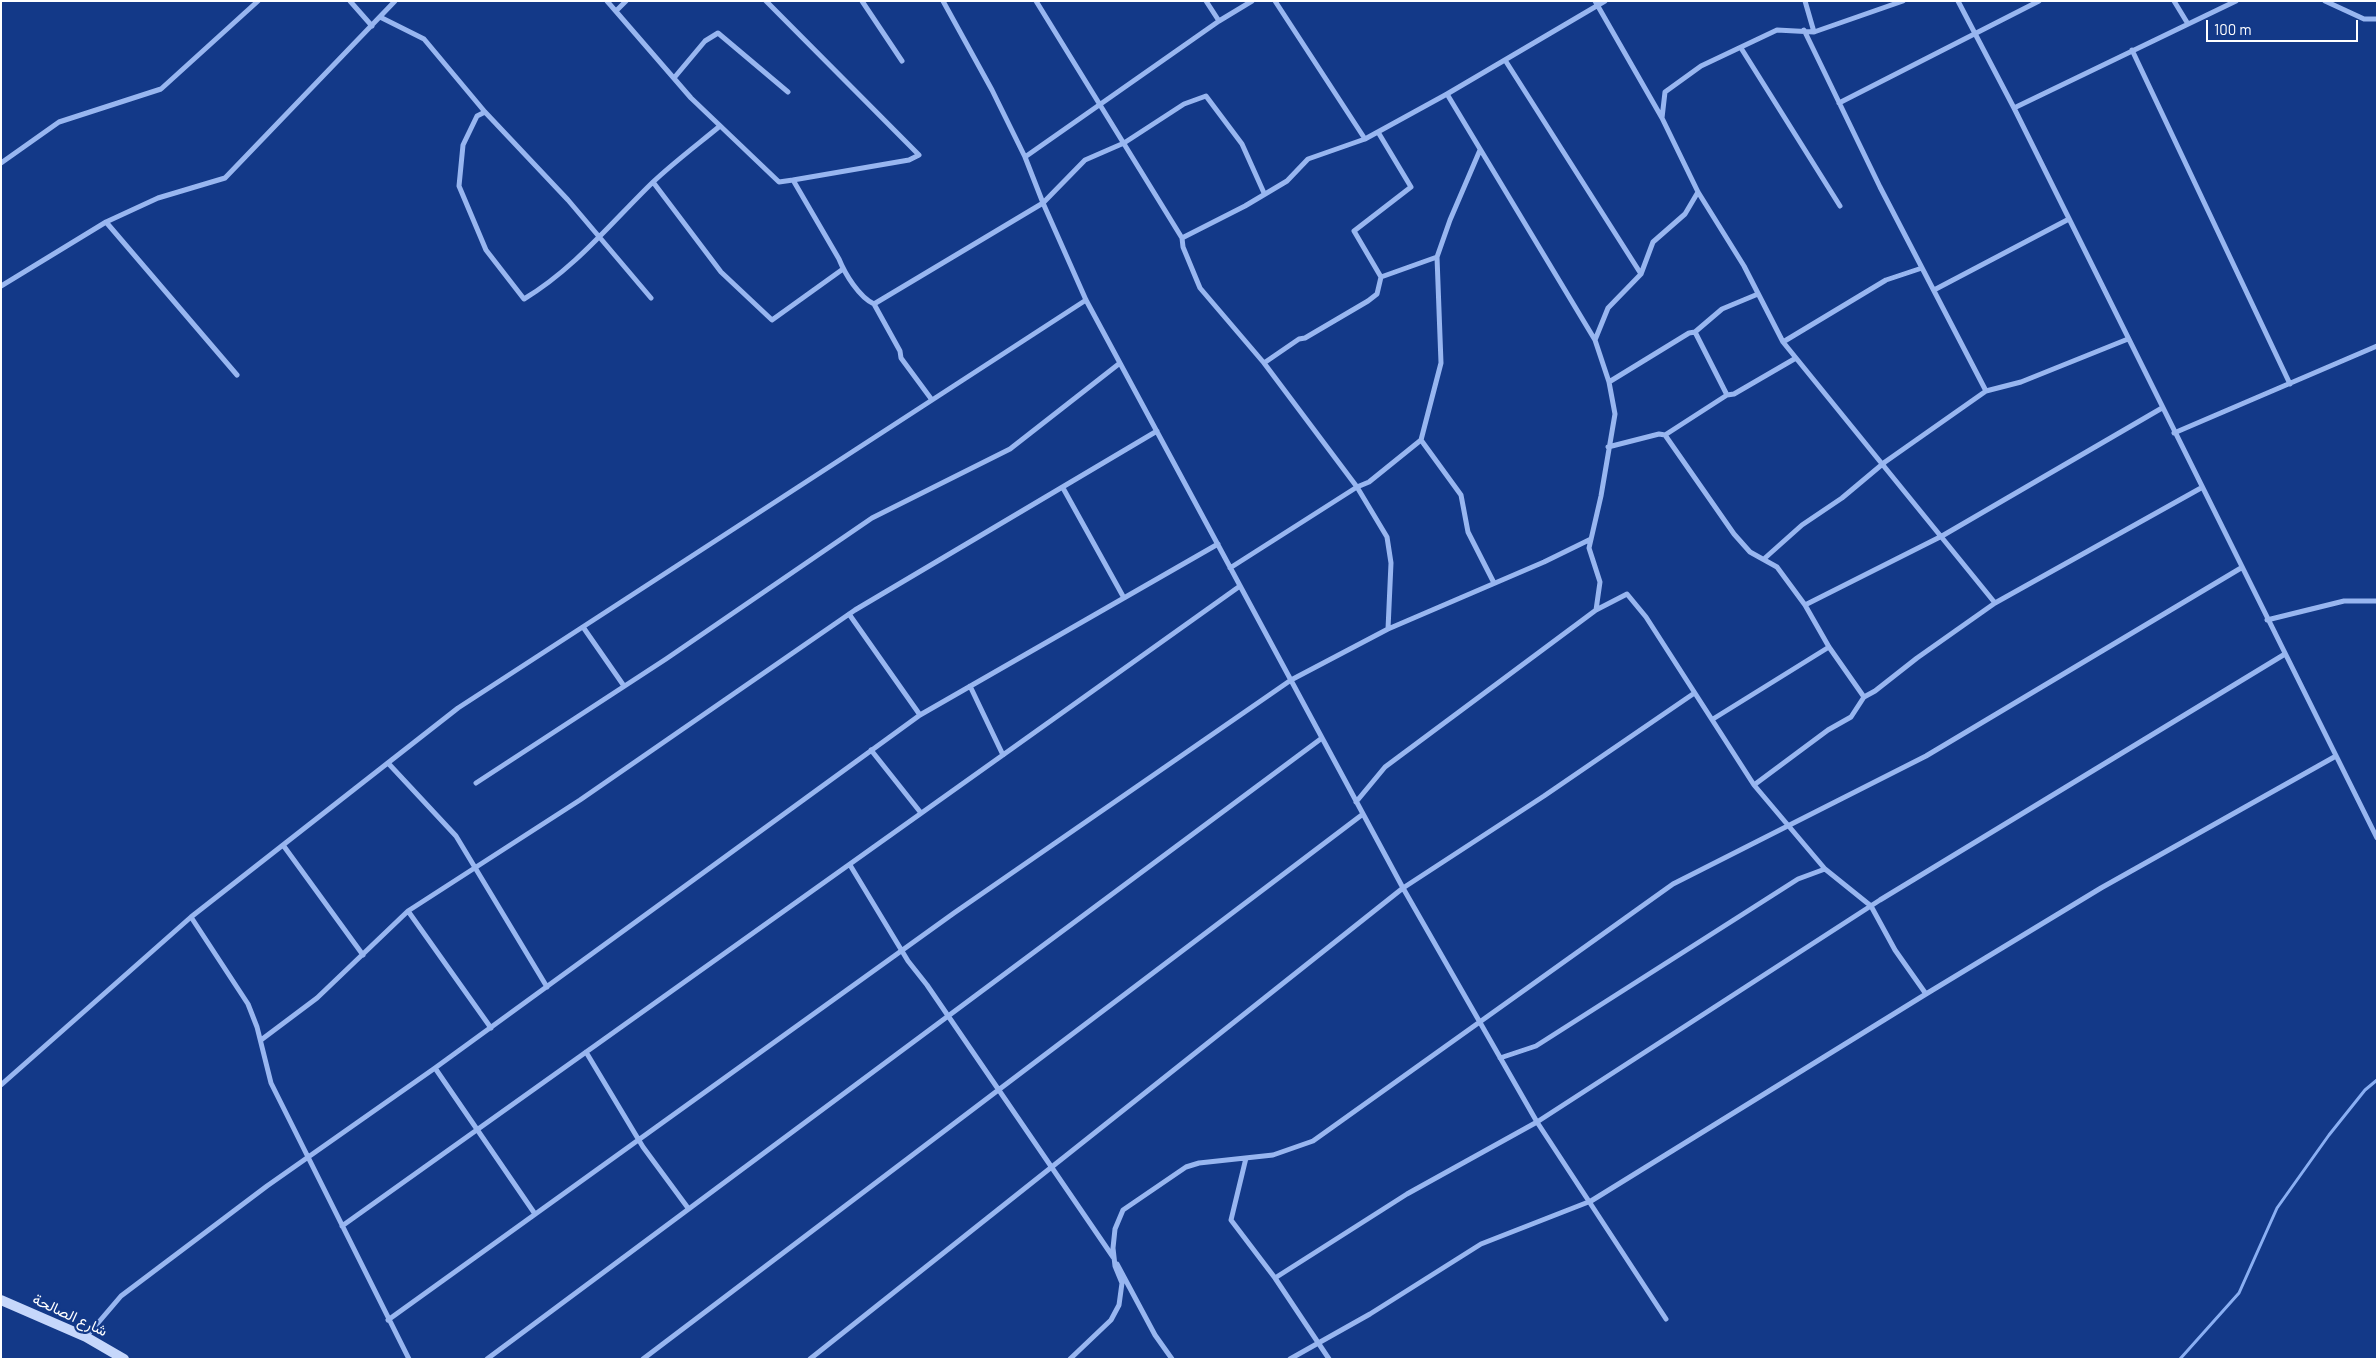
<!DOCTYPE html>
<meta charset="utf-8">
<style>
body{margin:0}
#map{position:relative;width:2378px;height:1360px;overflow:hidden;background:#133988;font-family:Barlow,sans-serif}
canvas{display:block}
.frame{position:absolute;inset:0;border:2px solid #fff;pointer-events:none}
.scale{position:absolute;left:2206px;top:20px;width:152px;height:22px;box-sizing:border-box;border:2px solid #fff;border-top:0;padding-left:6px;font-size:15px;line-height:18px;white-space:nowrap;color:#fff;-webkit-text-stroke:4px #133988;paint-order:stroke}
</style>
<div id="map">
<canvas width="2378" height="1360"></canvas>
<div class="frame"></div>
<div class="scale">100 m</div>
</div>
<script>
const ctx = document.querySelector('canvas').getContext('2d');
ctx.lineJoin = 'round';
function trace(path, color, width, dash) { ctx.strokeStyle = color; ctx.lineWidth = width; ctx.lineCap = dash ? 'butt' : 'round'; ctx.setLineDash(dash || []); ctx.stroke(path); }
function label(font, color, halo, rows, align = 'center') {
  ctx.font = font + ' Barlow,Vazirmatn,sans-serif'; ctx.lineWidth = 4.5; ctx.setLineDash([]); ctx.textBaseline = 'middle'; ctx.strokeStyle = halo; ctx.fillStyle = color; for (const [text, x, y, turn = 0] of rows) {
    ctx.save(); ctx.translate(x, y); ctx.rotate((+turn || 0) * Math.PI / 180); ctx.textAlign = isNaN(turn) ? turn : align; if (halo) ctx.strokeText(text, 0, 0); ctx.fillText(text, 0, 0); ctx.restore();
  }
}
trace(new Path2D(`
 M 2180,1359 L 2239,1293 L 2277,1208 L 2329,1135 L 2365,1090 L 2377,1080`), '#8aaff3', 3);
trace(new Path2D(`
 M 350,1 L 372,26
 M 607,1 L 691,98 L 779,182 L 793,180
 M 766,1 L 919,155 L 909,160 L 793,180 L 839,259 C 845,274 859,297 874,304 L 900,351 L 901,358 L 932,400
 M 862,1 L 902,61
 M 943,1 L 992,90 L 1025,157 L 1043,203 L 1086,300 L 1403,888 L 1537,1122 L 1666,1319
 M 1036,1 L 1182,238 L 1183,247 L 1200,288 L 1264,363 L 1357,487 L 1387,537 L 1391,563 L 1388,629
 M 1206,1 L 1219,21
 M 1275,1 L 1365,139
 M 1595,1 L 1662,118 L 1698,192 L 1744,266 L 1783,342 L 1995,603
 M 1805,1 L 1814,32 L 1903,1
 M 1958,1 L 2014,108 L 2377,838
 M 2174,1 L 2188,24
 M 2325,1 L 2364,19 L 2377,19
 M 616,11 L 626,1
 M 380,17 L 424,39 L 485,112 L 568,200 L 651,298
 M 1804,30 L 1880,187 L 1986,391
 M 1741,48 L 1840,206
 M 2132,50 L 2290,384
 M 1505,60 L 1641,274
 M 674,78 L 705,41 L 718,33 L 788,92
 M 1447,94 L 1595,340
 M 1839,103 L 2039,1
 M 2014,108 L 2236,1
 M 485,112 L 477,116 L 463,145 L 459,186 L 486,250 L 524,299 C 574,269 611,223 652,183 C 673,163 697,145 720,126
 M 1662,118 L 1665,92 L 1701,66 L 1777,30 L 1814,32
 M 1378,132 L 1411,187 L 1354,231 L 1381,277 L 1437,257
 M 1025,157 L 1219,21 L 1252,1
 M 1,163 L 59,122 L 161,89 L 258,1
 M 653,182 L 721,272 L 772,320 L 843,269
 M 106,222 L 237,375
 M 1182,238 L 1245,206 L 1287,181 L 1308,159 L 1365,139 L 1447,94 L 1605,1
 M 1,286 L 106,222 L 158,198 L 225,178 L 395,1
 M 1934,290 L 2069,219
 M 874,304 L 1043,203 L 1085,160 L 1124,143 L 1184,104 L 1206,96 L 1242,144 L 1264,193
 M 1695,332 L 1727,395
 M 1783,342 L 1886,280 L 1922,268
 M 1264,363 L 1299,339 L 1305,338 L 1368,301 L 1377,294 L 1381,277
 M 1609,382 L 1689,333 L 1695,332 L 1722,309 L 1758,294
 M 2174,433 L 2377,346
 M 1665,435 L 1734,534 L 1750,552 L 1777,567 L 1805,605 L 1829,647 L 1864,697
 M 1421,440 L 1461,495 L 1468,532 L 1494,583
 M 1608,447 L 1659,434 L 1665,435 L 1727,395 L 1734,394 L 1796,358
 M 1063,488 L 1124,598
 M 1765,558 L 1802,525 L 1842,498 L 1885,462 L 1986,391 L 2021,382 L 2128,339
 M 1230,568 L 1357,487 L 1369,482 L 1421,440 L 1441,363 L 1437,257 L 1450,220 L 1480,150
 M 1805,605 L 1942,536 L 2162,408
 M 1596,610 L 1627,594 L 1646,617 L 1754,785 L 1828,730 L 1851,717 L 1864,697 L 1875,691 L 1917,658 L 1995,603 L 2201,488
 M 849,614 L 920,715
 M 2267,620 L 2344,601 L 2377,601
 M 583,627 L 624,686
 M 970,686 L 1003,755
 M 1713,719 L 1829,647
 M 871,750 L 921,813
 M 388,763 L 456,836 L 547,987
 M 476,783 L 666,659 L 872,518 L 1010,449 L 1120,363
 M 1754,785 L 1825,869
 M 1356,802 L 1385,767 L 1596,610 L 1600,582 L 1589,548 L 1601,496 L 1615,414 L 1609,382 L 1595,340 L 1608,308 L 1641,274 L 1653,242 L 1685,214 L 1698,192
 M 283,845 L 363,955
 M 850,865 L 908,961 L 927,985 L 1113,1257
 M 408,911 L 491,1028
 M 191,917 L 248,1004 L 257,1027 L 271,1083 L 409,1359
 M 261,1040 L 317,998 L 408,911 L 580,800 L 855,610 L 1157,431
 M 586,1052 L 643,1147 L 688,1208
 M 1500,1058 L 1536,1046 L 1798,879 L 1825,869 L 1871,906 L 1895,950 L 1926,994
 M 435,1068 L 535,1214
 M 1,1085 L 191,917 L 458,708 L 1086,300
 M 1246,1158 L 1231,1220 L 1275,1278 L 1329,1359
 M 342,1226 L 1240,586
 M 1117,1264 L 1155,1335 L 1172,1359
 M 1275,1278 L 1407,1194 L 1537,1122 L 1880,900 L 2285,654
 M 388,1320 L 954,913 L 1291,680 L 1388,629 L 1544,562 L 1591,539
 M 86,1337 L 121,1296 L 267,1186 L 435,1068 L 920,715 L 1218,544
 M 487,1359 L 1322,738
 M 643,1359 L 1363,814
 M 810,1359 L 1403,888 L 1544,796 L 1693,694
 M 1070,1359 L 1111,1320 L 1119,1305 L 1122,1283 L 1115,1266 L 1113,1248 L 1115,1229 L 1123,1210 L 1186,1167 L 1199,1163 L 1273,1155 L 1313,1141 L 1673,884 L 1926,756 L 2241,568
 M 1290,1359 L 1370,1314 L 1481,1244 L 1591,1201 L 1926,994 L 2101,888 L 2336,756`), '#98b6f0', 5);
trace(new Path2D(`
 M 1,1300 L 86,1337 L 124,1359`), '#c6d7fb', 10);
label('15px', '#fff', '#133988', [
 ["شارع الصالحة",70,1315,25]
]);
</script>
